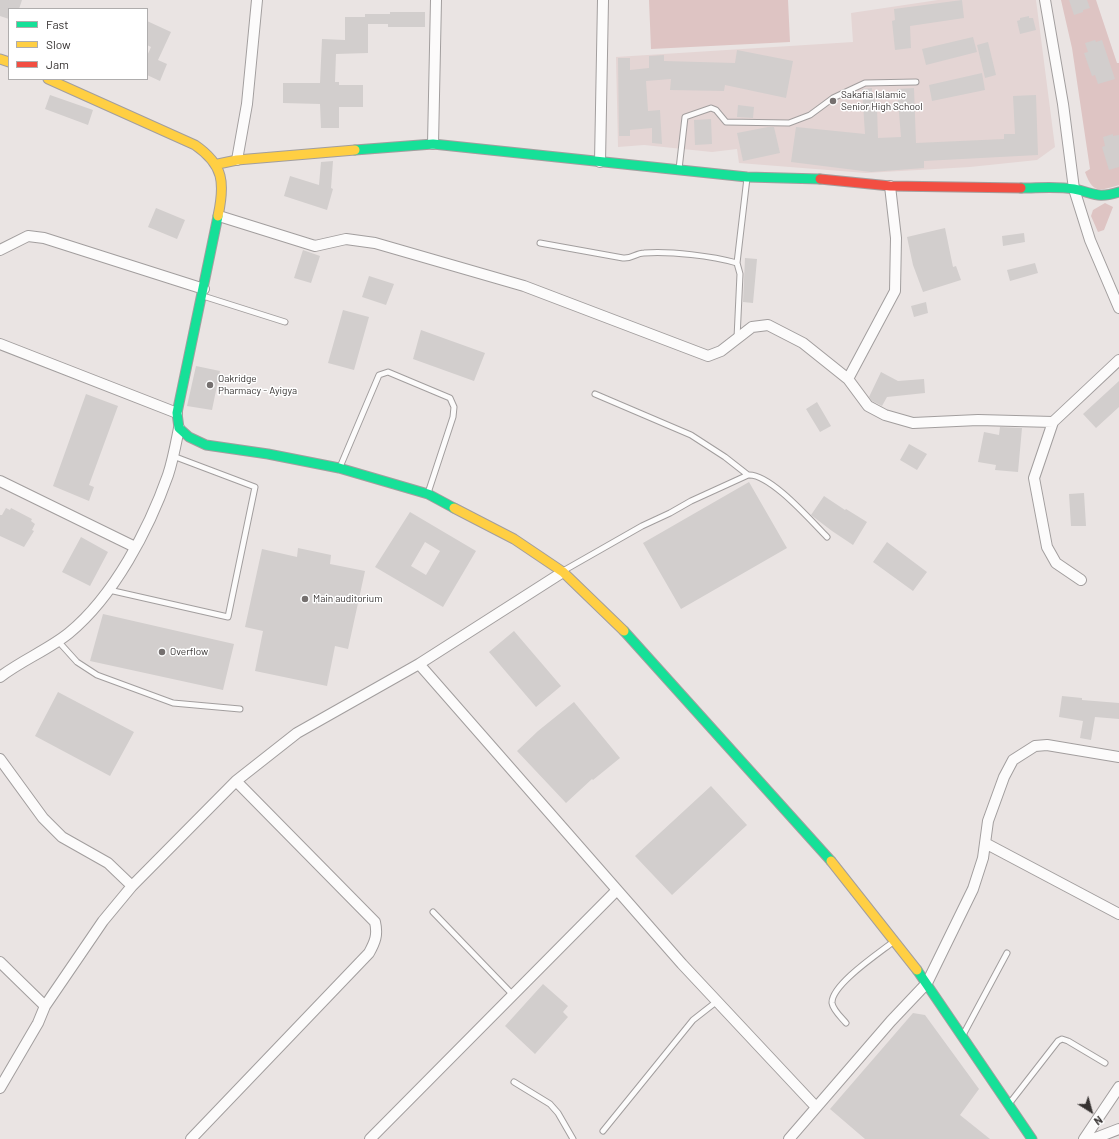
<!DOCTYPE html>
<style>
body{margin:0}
#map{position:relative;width:1119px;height:1139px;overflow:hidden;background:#eae4e3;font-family:Barlow,sans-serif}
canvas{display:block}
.legend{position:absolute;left:8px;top:8px;width:140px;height:72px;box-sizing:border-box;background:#fff;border:1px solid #afadad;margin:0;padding:5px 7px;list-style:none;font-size:12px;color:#363231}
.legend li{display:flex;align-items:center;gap:8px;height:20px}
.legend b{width:20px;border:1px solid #afadad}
.north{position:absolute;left:1071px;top:1091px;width:40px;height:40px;-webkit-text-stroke:3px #fff;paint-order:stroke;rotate:143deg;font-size:11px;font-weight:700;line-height:16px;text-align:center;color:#363231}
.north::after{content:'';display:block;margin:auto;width:14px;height:18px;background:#363231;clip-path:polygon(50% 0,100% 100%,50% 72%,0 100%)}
</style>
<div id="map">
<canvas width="1119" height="1139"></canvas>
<ul class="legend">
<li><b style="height:5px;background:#16e098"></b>Fast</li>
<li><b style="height:5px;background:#ffcf43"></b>Slow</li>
<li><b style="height:5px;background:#f24e42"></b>Jam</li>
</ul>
<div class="north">N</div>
</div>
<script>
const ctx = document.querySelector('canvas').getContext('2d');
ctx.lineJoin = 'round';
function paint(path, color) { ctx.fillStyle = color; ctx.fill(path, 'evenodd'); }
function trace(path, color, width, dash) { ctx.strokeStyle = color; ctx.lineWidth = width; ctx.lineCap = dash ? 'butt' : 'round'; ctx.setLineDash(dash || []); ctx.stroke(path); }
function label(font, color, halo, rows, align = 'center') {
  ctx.font = font + ' Barlow,sans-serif'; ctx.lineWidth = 3; ctx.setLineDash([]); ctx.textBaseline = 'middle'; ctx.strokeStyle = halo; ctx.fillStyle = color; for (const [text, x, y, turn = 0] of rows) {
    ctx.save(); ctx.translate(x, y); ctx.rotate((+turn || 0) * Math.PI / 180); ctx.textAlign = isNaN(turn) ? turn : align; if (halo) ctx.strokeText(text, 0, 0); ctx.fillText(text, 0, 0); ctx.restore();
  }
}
paint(new Path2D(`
 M 938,0 L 1036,0 L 1055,147 L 1037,160 L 970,167 L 866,173 L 739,163 L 737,149 L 712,152 L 644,145 L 618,147 L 616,57 L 853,42 L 851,13 Z`), '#e4d5d4');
paint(new Path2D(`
 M 649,0 L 788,0 L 790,42 L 651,49 Z
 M 1061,0 L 1096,0 L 1117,63 L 1119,63 L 1119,185 C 1099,191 1093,194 1085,172 L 1090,169 L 1072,48 Z
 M 1105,203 L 1113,207 L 1104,230 L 1098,232 L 1091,216 L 1093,210 Z`), '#dec4c3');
paint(new Path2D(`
 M 0,0 L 22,0 L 19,9 L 9,9 L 9,19 L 0,16 Z
 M 962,0 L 964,18 L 910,26 L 911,48 L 895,50 L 892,21 L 895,20 L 894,9 Z
 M 1069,0 L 1087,0 L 1090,8 L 1083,10 L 1083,12 L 1074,15 Z
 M 390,12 L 425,12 L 425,27 L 388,27 L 388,24 L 368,24 L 368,53 L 336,54 L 335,82 L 339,82 L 339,85 L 363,85 L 363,107 L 339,107 L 339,128 L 321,128 L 320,104 L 283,103 L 283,83 L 320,83 L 322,39 L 345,40 L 345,17 L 365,17 L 365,14 L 390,14 Z
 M 1029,16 L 1029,18 L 1033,18 L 1036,30 L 1020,34 L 1017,21 L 1020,20 L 1020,18 Z
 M 147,21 L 171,32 L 158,60 L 167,64 L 160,81 L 147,75 L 147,56 L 151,47 L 147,45 Z
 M 973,37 L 977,52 L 926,65 L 922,49 Z
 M 1095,40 L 1096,42 L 1102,40 L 1115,79 L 1098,84 L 1095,75 L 1092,76 L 1084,53 L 1088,52 L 1085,43 Z
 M 988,42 L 996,75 L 985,78 L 977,45 Z
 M 737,50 L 793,61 L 786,98 L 725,85 L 724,91 L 670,90 L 671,79 L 646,81 L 648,111 L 660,110 L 662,144 L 652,143 L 652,128 L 630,130 L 630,136 L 619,136 L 618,58 L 630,58 L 630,70 L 649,68 L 649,56 L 664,55 L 664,61 L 735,63 Z
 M 982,73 L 985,90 L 932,101 L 929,85 Z
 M 872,88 L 872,97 L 875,97 L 875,108 L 877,108 L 878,138 L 901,137 L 897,89 L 914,88 L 916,143 L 1004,139 L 1004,134 L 1015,134 L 1013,96 L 1036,95 L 1038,155 L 924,161 L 924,168 L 871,172 L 791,162 L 796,127 L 865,134 L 862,89 Z
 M 50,95 L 93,110 L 88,125 L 45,109 Z
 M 738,105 L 754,107 L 753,118 L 737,117 Z
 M 711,119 L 712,144 L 695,145 L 694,120 Z
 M 768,127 L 774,127 L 780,153 L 743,161 L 737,133 Z
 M 1113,134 L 1113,136 L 1119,135 L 1119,167 L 1109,170 L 1102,147 L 1105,146 L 1103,137 Z
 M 333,161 L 331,188 L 333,189 L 327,210 L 284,196 L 290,176 L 319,185 L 321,162 Z
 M 156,208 L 185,220 L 177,239 L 148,227 Z
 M 945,228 L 953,267 L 956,266 L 961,280 L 923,292 L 913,265 L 907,237 Z
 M 1024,233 L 1025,242 L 1003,246 L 1002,236 Z
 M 303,250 L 320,256 L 311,283 L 294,278 Z
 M 745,258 L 757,259 L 753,303 L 743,302 Z
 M 1035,263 L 1038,273 L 1010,281 L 1007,270 Z
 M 369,276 L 394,284 L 386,305 L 362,297 Z
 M 926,302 L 928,313 L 914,317 L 911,306 Z
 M 343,310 L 369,317 L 354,370 L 328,363 Z
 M 421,330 L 485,353 L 474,381 L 413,359 Z
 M 196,366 L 220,371 L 212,410 L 187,406 Z
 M 881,372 L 898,381 L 924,379 L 925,393 L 887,397 L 882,406 L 872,401 L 869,397 Z
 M 1119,381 L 1119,407 L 1096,428 L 1083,414 Z
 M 86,394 L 118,406 L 89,485 L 94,487 L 89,501 L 53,486 Z
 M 817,402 L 831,426 L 820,432 L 806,409 Z
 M 1000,427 L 1022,428 L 1018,472 L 995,470 L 996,465 L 978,462 L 984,432 L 999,435 Z
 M 909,444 L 927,454 L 917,470 L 900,460 Z
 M 749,482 L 787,548 L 681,609 L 643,543 Z
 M 1084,493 L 1086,526 L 1071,526 L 1069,494 Z
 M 824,496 L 845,510 L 846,509 L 867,522 L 853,545 L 832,531 L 811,515 Z
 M 6,508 L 10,510 L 11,508 L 32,519 L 31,521 L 35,524 L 32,530 L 34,531 L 24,547 L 0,536 L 0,515 L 2,515 Z
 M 410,512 L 476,551 L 443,607 L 375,567 ZM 425,542 L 440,551 L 426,575 L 411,566 Z
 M 81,537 L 108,552 L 90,586 L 62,572 Z
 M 887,542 L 927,572 L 913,591 L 873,562 Z
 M 298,548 L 331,555 L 330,564 L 365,571 L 348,649 L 335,646 L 327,686 L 255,671 L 263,631 L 245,627 L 262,549 L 297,557 Z
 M 103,614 L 234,644 L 223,690 L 90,661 Z
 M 514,631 L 561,686 L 536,707 L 489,652 Z
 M 58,692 L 134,732 L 110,776 L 35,736 Z
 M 1062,696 L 1082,698 L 1082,700 L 1119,703 L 1119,719 L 1095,717 L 1091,740 L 1080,738 L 1083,721 L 1059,717 Z
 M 574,702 L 620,758 L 593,780 L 592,779 L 566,803 L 517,751 L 538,731 Z
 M 711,786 L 747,825 L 672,895 L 635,856 Z
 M 543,984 L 568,1006 L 563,1012 L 568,1017 L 535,1054 L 505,1026 Z
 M 913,1013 L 925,1015 L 979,1089 L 960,1115 L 990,1139 L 865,1139 L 830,1109 Z`), '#d2cecd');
const lane = new Path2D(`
 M 679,169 L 685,117 L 711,108 L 716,110 L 726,122 L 789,123 L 810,115 L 833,98 L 865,83 L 916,82
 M 540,243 L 623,258 C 632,259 636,253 644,253 C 671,251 712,256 737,263 L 740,274 L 737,338
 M 737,263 L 747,178
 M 203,296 L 285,322
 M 595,394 L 691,435 L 725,457 L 748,475
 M 340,467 L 379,375 L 388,372 L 450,398 L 454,407 L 453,417 L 428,493
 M 563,571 L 642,526 L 670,513 L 691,501 L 748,475 C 770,473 812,522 827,537
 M 109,590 L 228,617 L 255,487 L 173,456
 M 58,641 L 77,662 L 97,675 L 173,703 L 240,709
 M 433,912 L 513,995
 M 846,1023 C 841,1017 833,1010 832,1003 C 831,985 879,953 893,942
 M 963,1035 L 1007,953
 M 514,1082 L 550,1104 L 558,1113 L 573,1139
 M 1009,1104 L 1058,1041 L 1062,1039 L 1068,1041 L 1105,1063
 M 603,1131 L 693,1020 L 716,1002`);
const street = new Path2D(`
 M 1045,0 L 1063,104 L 1074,189 L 1090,240 L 1119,308
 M 433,144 L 436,0
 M 237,160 L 247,104 L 257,0
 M 600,162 L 603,0
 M 219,216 L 315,246 L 346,239 L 375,243 L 524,286 L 708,356 L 721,351 L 752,327 L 768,325 L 803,343 L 848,379 L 868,406 L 885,415 L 913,423 L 978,420 L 1053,422
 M 0,250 L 28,236 L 44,238 L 204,289
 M 0,344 L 177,413
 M 848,379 L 895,291 L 896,238 L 890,186
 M 0,481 L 135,547
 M 1081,580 L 1056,563 L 1047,547 L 1034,478 L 1053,422 L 1119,360
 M 419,664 L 682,964 L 816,1107
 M 0,677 C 22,660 48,650 69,633 C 114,596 149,529 168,475 C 173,460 176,443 179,428
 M 0,759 L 43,818 L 62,837 L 108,863 L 132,886
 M 985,843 L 1119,914
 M 0,962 L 45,1006
 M 0,1088 L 38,1023 L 45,1006 L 103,921 L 132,886 L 236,781 L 297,733 L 419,664 L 563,572
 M 191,1139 L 369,953 C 375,942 378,935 375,922 L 236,781
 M 370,1139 L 617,890
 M 789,1139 L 891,1021 L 927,983 L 973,889 L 983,858 L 988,821 L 1004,777 L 1013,760 L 1035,746 L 1047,745 L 1119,757
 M 1084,1139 L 1119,1087
 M 1093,1139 L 1119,1129`);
const fast = new Path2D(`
 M 355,150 L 433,144 L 747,177 L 820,179
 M 1021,188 C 1038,188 1057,186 1074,189 C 1094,193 1097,199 1119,192
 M 218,216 L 177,413 L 179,428 L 189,437 L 206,445 L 268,454 L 339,468 L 428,494 L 454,508
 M 624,631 L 831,861
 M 917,970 L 1032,1139`);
const slow = new Path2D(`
 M 0,59 L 9,62
 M 48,79 L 195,145 C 224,165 225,183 218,216
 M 218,164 L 237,160 L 355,150
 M 454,508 L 514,539 L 563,572 L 624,631
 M 831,861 L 917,970`);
const jam = new Path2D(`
 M 820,179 L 890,186 L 1021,188`);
trace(lane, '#a29e9e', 7);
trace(street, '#a29e9e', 12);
trace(fast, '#a29e9e', 11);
trace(slow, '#a29e9e', 11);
trace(jam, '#a29e9e', 11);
trace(lane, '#fcfbfb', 5);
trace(street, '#fcfbfb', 10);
trace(fast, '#16e098', 9);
trace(slow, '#ffcf43', 9);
trace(jam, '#f24e42', 9);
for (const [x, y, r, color] of [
 [833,101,4,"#75706f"],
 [210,385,4,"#75706f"],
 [305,599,4,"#75706f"],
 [162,652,4,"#75706f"]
]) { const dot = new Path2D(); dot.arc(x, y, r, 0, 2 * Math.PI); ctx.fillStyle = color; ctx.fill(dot); trace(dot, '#fff', 1.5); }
label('10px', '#363231', '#fff', [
 ["Sakafia Islamic",841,95],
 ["Senior High School",841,107],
 ["Oakridge",218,379],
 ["Pharmacy - Ayigya",218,391],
 ["Main auditorium",313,599],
 ["Overflow",170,652]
], 'left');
</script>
